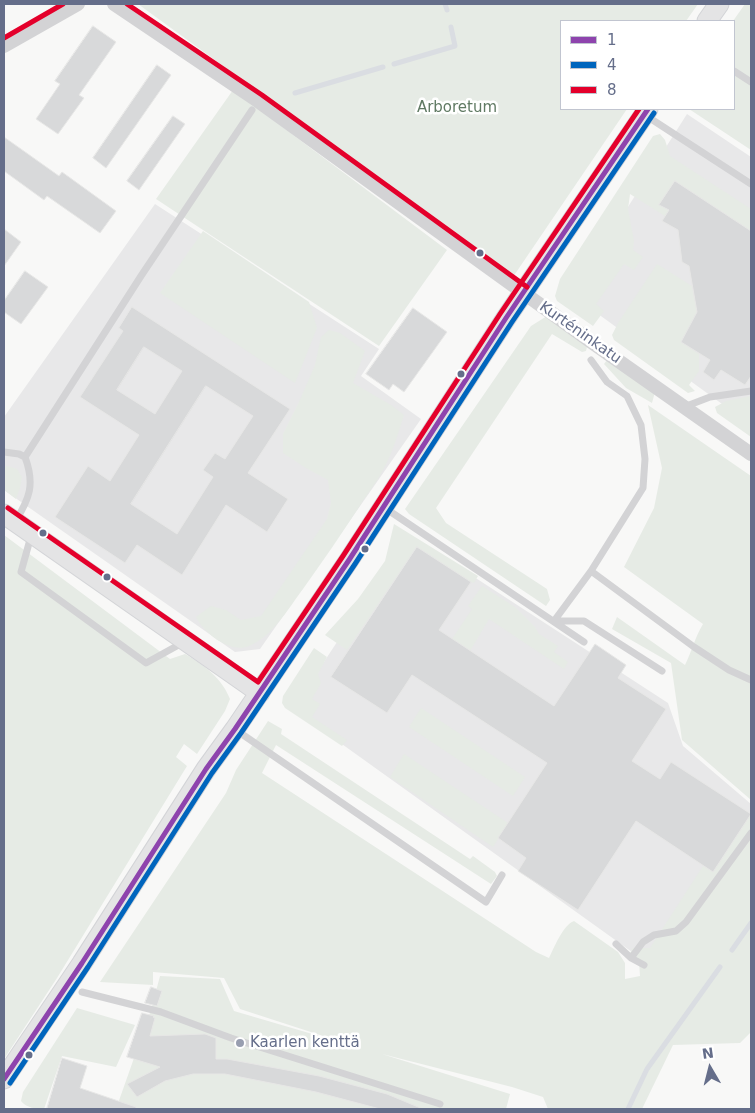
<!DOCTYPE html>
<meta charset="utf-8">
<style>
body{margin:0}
#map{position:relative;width:755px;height:1113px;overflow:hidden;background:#f8f8f7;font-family:"DejaVu Sans",sans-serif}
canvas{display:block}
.frame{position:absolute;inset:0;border:5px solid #656e8a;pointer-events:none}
.legend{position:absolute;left:560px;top:20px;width:175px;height:90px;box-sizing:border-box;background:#fff;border:1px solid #c1c5d0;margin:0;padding:6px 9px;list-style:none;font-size:15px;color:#656e8a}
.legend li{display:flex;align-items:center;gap:10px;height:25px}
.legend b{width:25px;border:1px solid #c1c5d0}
.north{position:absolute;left:685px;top:1043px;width:50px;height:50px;-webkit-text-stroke:4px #fff;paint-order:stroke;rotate:352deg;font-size:14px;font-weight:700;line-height:20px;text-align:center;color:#656e8a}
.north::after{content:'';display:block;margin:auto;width:18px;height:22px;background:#656e8a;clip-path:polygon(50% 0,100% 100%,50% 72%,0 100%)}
</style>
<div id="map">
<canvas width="755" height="1113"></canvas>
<div class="frame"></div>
<ul class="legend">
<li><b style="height:6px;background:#8e44ad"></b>1</li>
<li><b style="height:6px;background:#0065bd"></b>4</li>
<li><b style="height:6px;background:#e4002b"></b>8</li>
</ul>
<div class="north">N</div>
</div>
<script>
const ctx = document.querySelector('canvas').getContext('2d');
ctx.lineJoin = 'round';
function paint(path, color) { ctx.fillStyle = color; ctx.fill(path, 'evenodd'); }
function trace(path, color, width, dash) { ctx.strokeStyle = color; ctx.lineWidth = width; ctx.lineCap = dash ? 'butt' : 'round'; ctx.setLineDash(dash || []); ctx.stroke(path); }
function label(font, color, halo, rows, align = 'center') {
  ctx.font = font + ' "DejaVu Sans",sans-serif'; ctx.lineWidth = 5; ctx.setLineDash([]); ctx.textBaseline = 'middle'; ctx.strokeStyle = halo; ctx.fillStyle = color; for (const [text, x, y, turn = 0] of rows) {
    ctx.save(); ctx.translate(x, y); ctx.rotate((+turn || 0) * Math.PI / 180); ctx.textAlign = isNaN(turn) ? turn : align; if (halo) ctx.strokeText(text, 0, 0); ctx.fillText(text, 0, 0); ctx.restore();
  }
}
paint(new Path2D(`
 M 687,114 L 751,157 L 751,425 L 572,295 Z
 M 155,204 L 379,349 L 361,376 L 421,419 L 260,649 L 235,652 L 4,490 L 4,417 Z
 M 408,534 L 668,703 L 683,746 L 751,804 L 751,844 L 682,956 L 639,957 L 293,709 Z`), '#e8e8e9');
paint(new Path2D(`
 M 138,4 L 698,4 L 686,21 L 561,21 L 561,109 L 627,109 L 513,277 Z
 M 745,4 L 751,4 L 751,150 L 689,109 L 734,109 L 733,21 Z
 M 233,90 L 447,250 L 379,346 L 156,199 Z
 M 660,134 L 665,140 L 670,156 L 751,209 L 751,231 L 675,181 L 659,205 L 669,210 L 665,216 L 630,194 L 628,209 L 634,241 L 633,250 L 643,257 L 634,270 L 624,264 L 596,304 L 604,311 L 593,326 L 557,301 L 555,296 L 560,279 L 653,136 Z
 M 203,231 L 309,302 L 317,328 L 295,383 L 160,293 Z
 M 657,264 L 692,286 L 697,312 L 681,342 L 699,354 L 699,371 L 689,385 L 695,391 L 688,393 L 614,340 L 612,335 L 618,323 Z
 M 547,316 L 588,343 L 586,351 L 582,352 L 552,334 L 436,508 L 446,523 L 547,589 L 550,600 L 546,606 L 409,514 L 405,509 L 531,326 Z
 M 329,330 L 340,333 L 365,351 L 353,383 L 391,405 L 404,415 C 398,433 393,452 384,468 C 377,482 367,494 359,507 C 341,535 322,562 303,589 C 288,609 273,636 249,646 C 230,654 204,633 196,617 L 211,606 L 226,610 L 241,620 L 261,616 L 327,519 L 331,503 L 328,480 L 306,468 L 283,453 L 283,434 L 299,402 L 315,365 L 321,337 Z
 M 607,360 L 655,392 L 652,403 L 626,388 L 604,364 Z
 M 751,396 L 751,437 L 717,413 L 715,407 L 726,401 Z
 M 648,405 L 751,476 L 751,800 L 682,740 L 671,663 L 612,629 L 617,617 L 685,665 C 692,651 695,637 703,624 L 624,567 L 654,508 L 662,468 Z
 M 7,466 L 17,469 L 22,477 L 20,488 L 16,499 L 4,490 L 4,467 Z
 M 394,524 L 478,576 L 474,583 L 471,582 L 417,547 L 347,650 L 325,635 L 358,599 L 385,561 Z
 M 4,535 L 170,659 L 185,654 C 204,665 222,678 230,699 L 225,711 L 197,754 L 184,744 L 176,757 L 187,766 L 57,978 L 4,1059 Z
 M 482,586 L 515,607 L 535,627 L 539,634 L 558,646 L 554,652 L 568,662 L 564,669 L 489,619 L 470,651 L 452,639 L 472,609 L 468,606 Z
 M 314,648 L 327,657 L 318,674 L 321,683 L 312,699 L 320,704 L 312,717 L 347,740 L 342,746 L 285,708 L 282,703 L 283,696 Z
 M 421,708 L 525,777 L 513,796 L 409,727 Z
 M 268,721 L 282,729 L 281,734 L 470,859 L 473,856 L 495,872 L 497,876 L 491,884 L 276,745 L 262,773 L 536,952 L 549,958 C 554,948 563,925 574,921 L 618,952 L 625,963 L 625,979 L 640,976 L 639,961 L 630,953 L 633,948 L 650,948 L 703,866 L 713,872 L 751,814 L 751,1032 L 740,1043 L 673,1045 L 642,1109 L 548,1109 L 543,1097 L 512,1087 L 382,1054 L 510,1094 L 506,1109 L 116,1109 L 151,1010 L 160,976 L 220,979 L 234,1011 L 360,1048 L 240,1009 L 224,978 L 153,972 L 153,985 L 100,982 L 226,793 L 236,770 Z
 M 404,754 L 508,823 L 493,847 L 390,777 Z
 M 77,1008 L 135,1025 L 116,1067 L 62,1056 L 44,1109 C 37,1109 26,1108 21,1101 L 23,1092 Z`), '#e6ebe5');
trace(new Path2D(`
 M 445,4 L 447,10
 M 394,64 L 455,46 L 451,27
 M 295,93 L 383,67
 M 732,950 L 751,923
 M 628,1109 L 647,1069 L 720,967`), '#dadde2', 5);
const building = new Path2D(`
 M 93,26 L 116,42 L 79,95 L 84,98 L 58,134 L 36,119 L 60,84 L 55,81 Z
 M 157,65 L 171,75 L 106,168 L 93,158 Z
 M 173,116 L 185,124 L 139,190 L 127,181 Z
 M 4,137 L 59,176 L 62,172 L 116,211 L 100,233 L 47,196 L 44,200 L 4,171 Z
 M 675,181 L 751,231 L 751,376 L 745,385 L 721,370 L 714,380 L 703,372 L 710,360 L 681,342 L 697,312 L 689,266 L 682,262 L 678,230 L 662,221 L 669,210 L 659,205 Z
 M 4,229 L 21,242 L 4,266 Z
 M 25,271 L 48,287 L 21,324 L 4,312 L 4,301 Z
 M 132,307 L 290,409 L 248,473 L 288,499 L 267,532 L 226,505 L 182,575 L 137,545 L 125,563 L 55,517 L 88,466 L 110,481 L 139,435 L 80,397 L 123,331 L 119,328 ZM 144,347 L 182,371 L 155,414 L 117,390 ZM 206,386 L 253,416 L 225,459 L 215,453 L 203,470 L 213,477 L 177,534 L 131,504 Z
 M 413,308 L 447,332 L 404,392 L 393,384 L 389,390 L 366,374 Z
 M 417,547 L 471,582 L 439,630 L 554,706 L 595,644 L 626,665 L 618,678 L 666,709 L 632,761 L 660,779 L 671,762 L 751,814 L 713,872 L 636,821 L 578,910 L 518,871 L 526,858 L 498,838 L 547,763 L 412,675 L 387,713 L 331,677 Z
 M 151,987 L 162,991 L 157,1006 L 145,1003 Z
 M 142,1013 L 154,1016 L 153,1017 L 155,1018 L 150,1036 L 205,1034 L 216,1038 L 216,1059 L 227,1059 L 319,1076 L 387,1094 L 423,1109 L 380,1109 L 316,1092 L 225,1074 L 193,1074 L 165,1081 L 137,1097 L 127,1084 L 160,1067 L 127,1057 Z
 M 62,1058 L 87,1066 L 80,1088 L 136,1107 L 136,1109 L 47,1109 Z`);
paint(building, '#d8d9da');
trace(building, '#e7e7e6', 1);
const secondary = new Path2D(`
 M 707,21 L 719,4
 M 4,514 L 260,693
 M 4,1079 L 82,963 L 206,769 L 235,729 L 349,560 L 506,318 L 648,109`);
trace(secondary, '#d3d4d7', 21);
trace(new Path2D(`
 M 734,71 L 751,82
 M 645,115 L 751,184
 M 591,360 L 607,382 L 627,396 L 641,425 L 645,459 L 643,488 L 591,571
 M 684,407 L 710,397 L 751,391
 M 4,452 L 19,454 L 25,457 C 35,484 30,498 15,522
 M 25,457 L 141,276 L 252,110
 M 385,508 L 584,642
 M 31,536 L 21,572 L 146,663 L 184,642
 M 554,621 L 591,571 L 694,647 L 729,670 L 751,680
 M 554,621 L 584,621 L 662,671
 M 236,730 L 486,902 L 502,875
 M 616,944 L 631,958 L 644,965
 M 631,958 L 643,942 L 654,935 L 676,931 L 686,922 L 751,833
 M 82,992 L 161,1012 L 231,1038 L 440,1104`), '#d3d3d5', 7);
trace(new Path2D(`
 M 114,4 L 258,101 L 593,343 L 751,454
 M 4,46 L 78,4`), '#d3d3d5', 14);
trace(secondary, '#e4e4e5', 19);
trace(new Path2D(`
 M 4,1079 L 82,963 L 206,769 L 235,729 L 349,560 L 506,318 L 648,109`), '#8e44ad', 5);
trace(new Path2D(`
 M 10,1083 L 88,967 L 212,773 L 241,733 L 355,564 L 512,322 L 654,113`), '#0065bd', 5);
trace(new Path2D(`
 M 127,4 L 262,95 L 527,287
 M 4,38 L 63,4
 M 8,508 L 258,682 L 343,556 L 500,314 L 639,109`), '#e4002b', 5);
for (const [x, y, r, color] of [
 [480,253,4.5,"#656e8a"],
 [461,374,4.5,"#656e8a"],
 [43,533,4.5,"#656e8a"],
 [365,549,4.5,"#656e8a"],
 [107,577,4.5,"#656e8a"],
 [240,1043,5,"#989eb0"],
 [29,1055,4.5,"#656e8a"]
]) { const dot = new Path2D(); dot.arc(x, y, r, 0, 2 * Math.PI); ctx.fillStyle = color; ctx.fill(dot); trace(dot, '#fff', 2); }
label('15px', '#607a63', '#fff', [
 ["Arboretum",457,108]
]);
label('15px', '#656e8a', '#fff', [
 ["Kurténinkatu",580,333,35]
]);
label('15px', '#656e8a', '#fff', [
 ["Kaarlen kenttä",250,1043]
], 'left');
</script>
